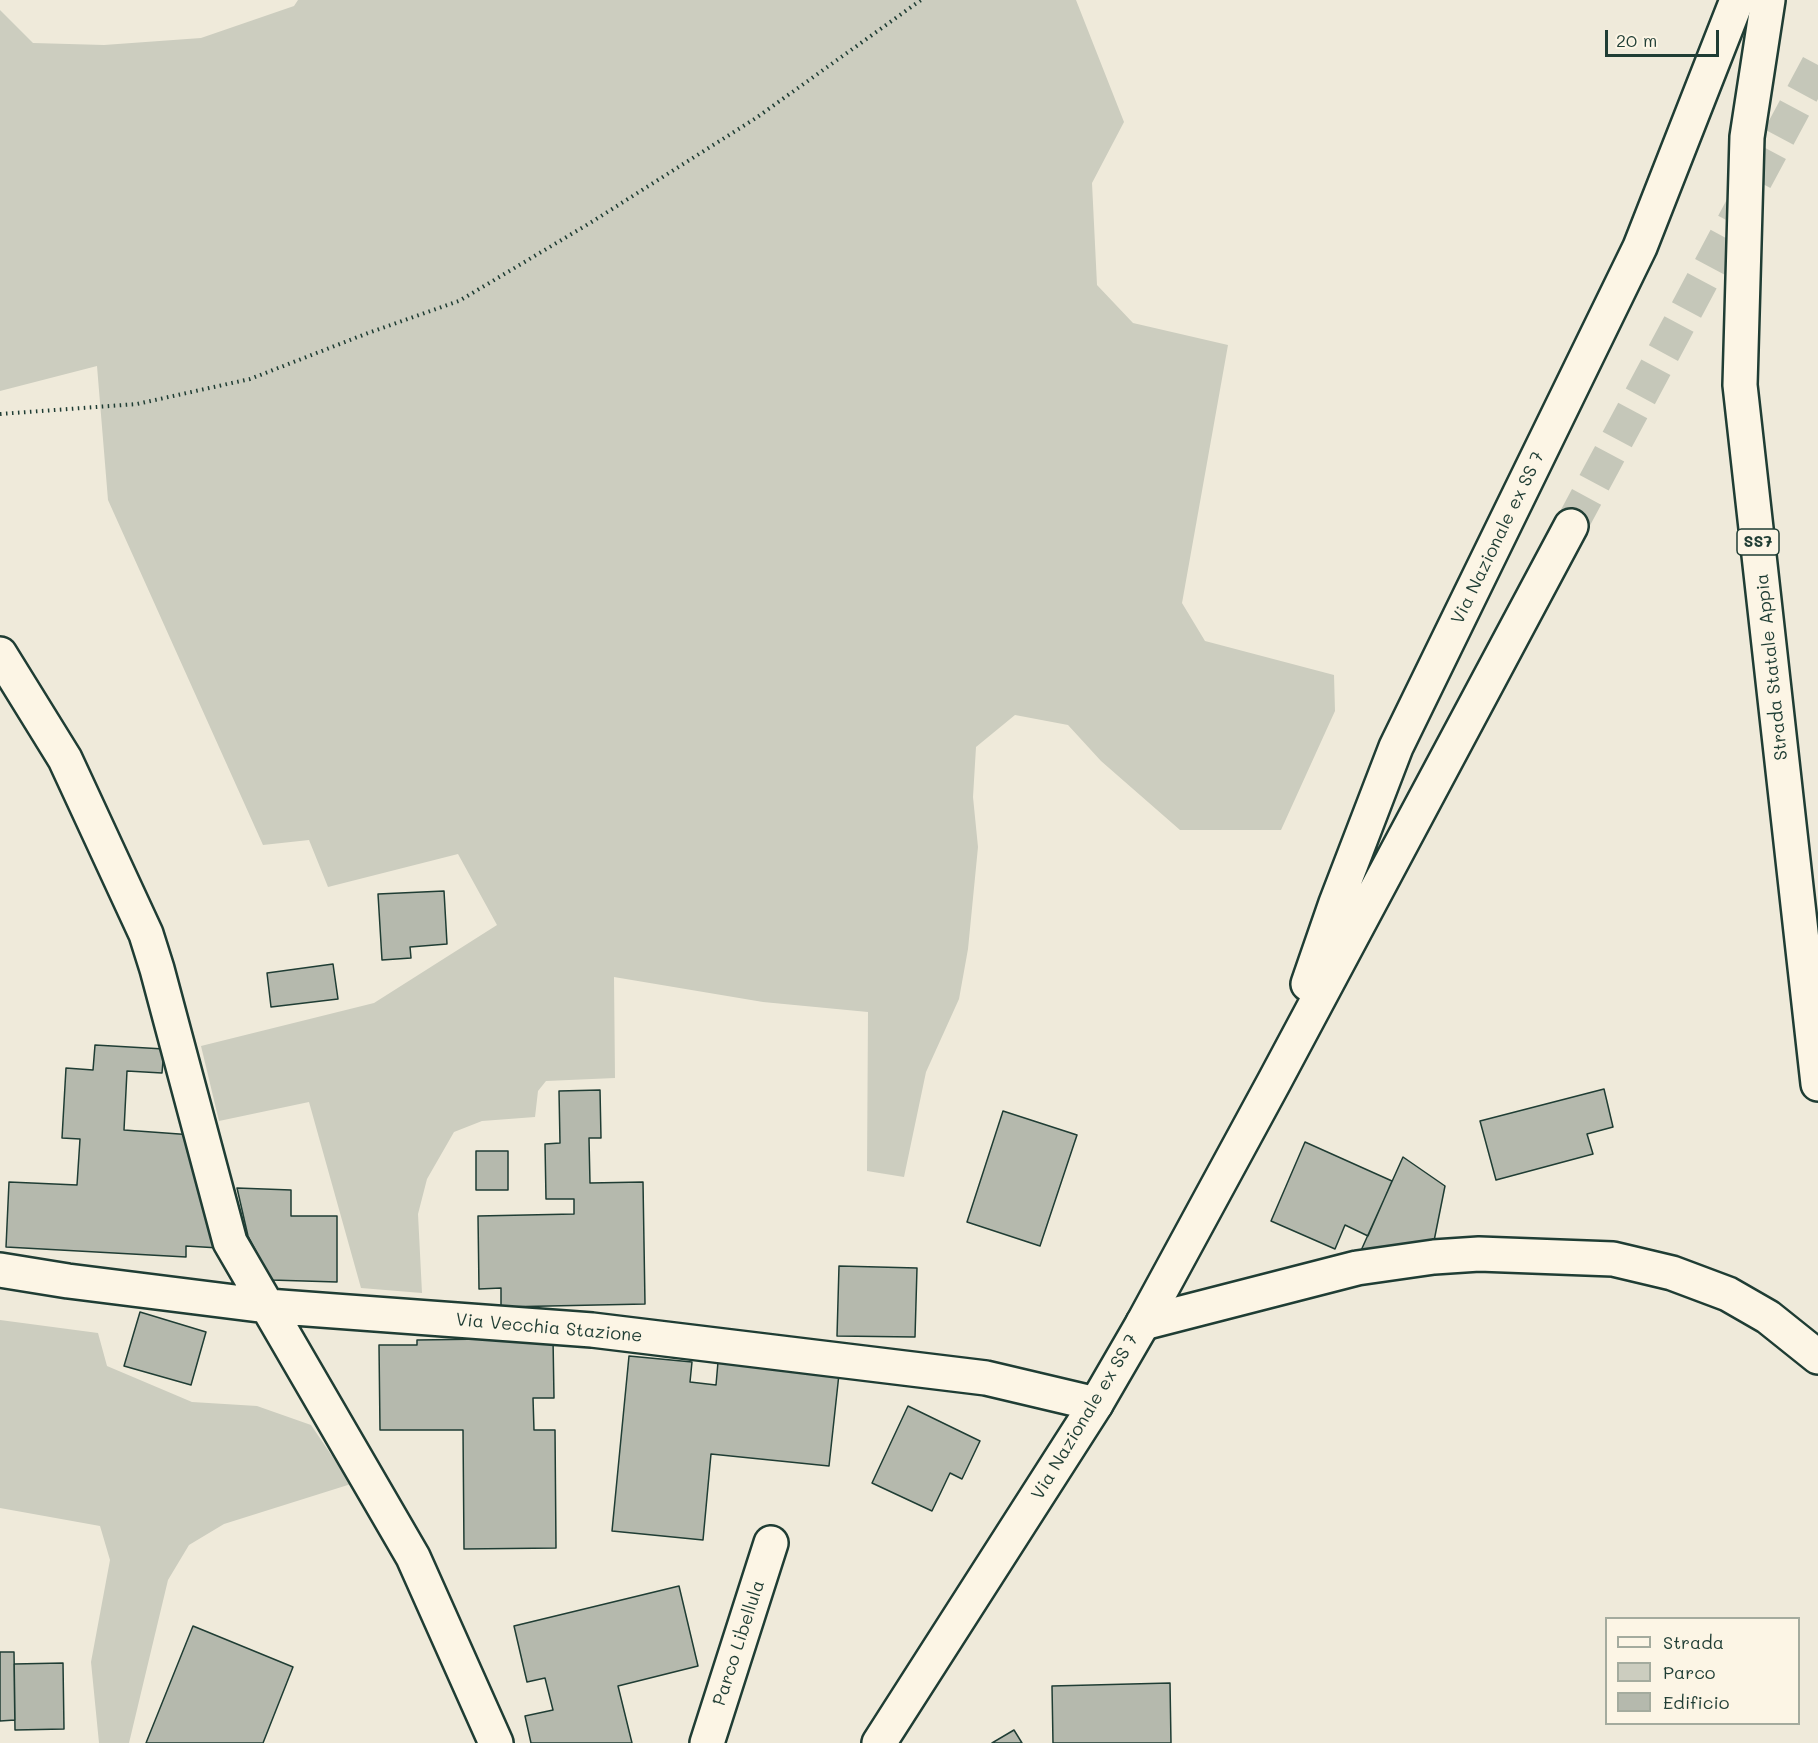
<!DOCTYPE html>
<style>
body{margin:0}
#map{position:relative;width:1818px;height:1743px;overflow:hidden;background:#efeada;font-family:Mali,sans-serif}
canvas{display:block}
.legend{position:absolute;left:1605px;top:1617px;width:195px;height:108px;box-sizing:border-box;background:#fcf5e5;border:2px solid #a4ab9e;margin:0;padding:8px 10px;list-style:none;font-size:18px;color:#1f3d34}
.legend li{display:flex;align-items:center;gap:12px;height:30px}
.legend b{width:30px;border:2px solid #a4ab9e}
.scale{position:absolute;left:1605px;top:30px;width:114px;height:27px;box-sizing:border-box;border:3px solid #1f3d34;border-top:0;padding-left:8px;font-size:18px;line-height:21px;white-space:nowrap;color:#1f3d34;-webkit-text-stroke:4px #fcf5e5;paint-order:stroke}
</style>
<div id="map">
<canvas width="1818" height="1743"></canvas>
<ul class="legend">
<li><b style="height:8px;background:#fcf5e5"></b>Strada</li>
<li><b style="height:16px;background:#cccdbf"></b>Parco</li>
<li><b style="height:16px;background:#b5b9ad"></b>Edificio</li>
</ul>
<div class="scale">20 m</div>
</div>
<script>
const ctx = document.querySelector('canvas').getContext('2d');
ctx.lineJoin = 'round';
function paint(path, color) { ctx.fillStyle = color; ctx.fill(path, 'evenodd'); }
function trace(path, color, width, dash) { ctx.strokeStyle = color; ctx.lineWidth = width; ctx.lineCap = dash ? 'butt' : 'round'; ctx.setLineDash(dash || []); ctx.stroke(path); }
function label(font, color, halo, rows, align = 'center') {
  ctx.font = font + ' Mali,sans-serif'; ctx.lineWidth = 6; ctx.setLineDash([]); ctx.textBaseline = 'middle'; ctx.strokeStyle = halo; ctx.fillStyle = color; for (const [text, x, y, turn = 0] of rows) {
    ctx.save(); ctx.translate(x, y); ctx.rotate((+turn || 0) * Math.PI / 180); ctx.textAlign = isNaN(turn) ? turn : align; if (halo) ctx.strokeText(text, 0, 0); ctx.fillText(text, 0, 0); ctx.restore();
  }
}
paint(new Path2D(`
 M 298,0 L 1076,0 L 1124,122 L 1092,183 L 1097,285 L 1133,323 L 1228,345 L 1182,603 L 1205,641 L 1334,675 L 1335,711 L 1281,830 L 1180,830 L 1101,761 L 1068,725 L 1015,715 L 976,747 L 973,797 L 978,847 L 968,949 L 959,999 L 926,1072 L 904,1177 L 867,1171 L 868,1012 L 763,1002 L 614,977 L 615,1078 L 546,1081 L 538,1091 L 535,1117 L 482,1121 L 454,1132 L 427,1179 L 418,1214 L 422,1293 L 361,1288 L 309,1102 L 219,1121 L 201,1046 L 374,1003 L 497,925 L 458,854 L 328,887 L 309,840 L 263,845 L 108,500 L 97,366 L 0,391 L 0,10 L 33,43 L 104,45 L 201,38 L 294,6 Z
 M 0,1320 L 98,1333 L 107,1366 L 192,1402 L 257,1406 L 311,1425 L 351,1484 L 224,1524 L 189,1545 L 168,1580 L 129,1743 L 99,1743 L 91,1662 L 110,1560 L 100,1526 L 0,1508 Z`), '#cccdbf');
const building = new Path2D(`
 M 444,891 L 447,944 L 410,947 L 411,958 L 382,960 L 378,894 Z
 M 333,964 L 338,999 L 271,1007 L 267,973 Z
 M 95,1045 L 164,1049 L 162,1073 L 127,1071 L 124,1130 L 193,1135 L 219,1248 L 186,1246 L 186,1257 L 6,1247 L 9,1182 L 77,1185 L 80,1139 L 62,1138 L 66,1068 L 93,1070 Z
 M 1604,1089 L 1613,1127 L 1587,1134 L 1593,1154 L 1496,1180 L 1480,1121 Z
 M 600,1090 L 601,1138 L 589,1138 L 590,1183 L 643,1182 L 645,1304 L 501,1307 L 501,1288 L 479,1289 L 478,1216 L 574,1214 L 574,1199 L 546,1199 L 545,1144 L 560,1143 L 559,1091 Z
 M 1003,1111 L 1077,1135 L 1040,1246 L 967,1222 Z
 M 1305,1142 L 1392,1181 L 1368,1236 L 1345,1225 L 1335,1249 L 1271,1221 Z
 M 476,1151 L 508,1151 L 508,1190 L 476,1190 Z
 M 1403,1157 L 1445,1186 L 1434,1241 L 1359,1255 Z
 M 237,1188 L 291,1190 L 291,1216 L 337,1216 L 337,1282 L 271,1280 L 248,1236 Z
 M 839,1266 L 917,1268 L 915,1337 L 837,1336 Z
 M 140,1312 L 206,1332 L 191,1385 L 124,1366 Z
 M 553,1338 L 554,1398 L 533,1398 L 534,1430 L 555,1430 L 556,1548 L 464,1549 L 463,1430 L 380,1430 L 379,1345 L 417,1345 L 417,1340 Z
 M 629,1356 L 692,1362 L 690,1382 L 716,1385 L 718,1362 L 839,1374 L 829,1466 L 711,1454 L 703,1540 L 612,1531 Z
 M 908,1406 L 980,1441 L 962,1479 L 950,1473 L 932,1511 L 872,1483 Z
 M 679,1586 L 698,1666 L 618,1686 L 632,1743 L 531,1743 L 525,1716 L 553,1710 L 545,1678 L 527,1682 L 514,1626 Z
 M 193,1626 L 293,1667 L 263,1743 L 146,1743 Z
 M 0,1652 L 14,1652 L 15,1720 L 0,1721 Z
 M 63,1663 L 64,1729 L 15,1730 L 14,1664 Z
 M 1170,1683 L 1171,1743 L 1053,1743 L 1052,1686 Z
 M 1014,1730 L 1022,1743 L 992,1743 Z`);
paint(building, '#b5b9ad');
trace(building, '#1f3d34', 1.5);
trace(new Path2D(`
 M 1571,526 L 1818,64`), '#c5c7b9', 33, [33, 16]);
const street = new Path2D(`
 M 0,654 L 65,759 L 146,934 L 157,969 L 230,1242 L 413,1557 L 496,1743
 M 0,1270 L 68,1281 L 267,1306 L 592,1330 L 986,1378 L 1096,1404
 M 1143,1323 L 1357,1268 L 1434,1257 L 1479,1254 L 1613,1259 L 1672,1273 L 1728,1294 L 1768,1317 L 1818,1357
 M 707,1743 L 771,1543`);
const secondary = new Path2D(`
 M 1308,984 L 1336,903 L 1396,747 L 1640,247 L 1737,0
 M 879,1743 L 1096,1404 L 1143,1323 L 1274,1082 L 1571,526`);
const primary = new Path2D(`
 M 1768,0 L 1747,137 L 1740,385 L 1818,1084`);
trace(street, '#1f3d34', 38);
trace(secondary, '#1f3d34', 38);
trace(primary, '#1f3d34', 38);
trace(new Path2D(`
 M 0,414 L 137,404 L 250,379 L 368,333 L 459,301 L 590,223 L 756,118 L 921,0`), '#1f3d34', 4, [1.5, 4.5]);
trace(street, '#fcf5e5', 33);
trace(secondary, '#fcf5e5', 33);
trace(primary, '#fcf5e5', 33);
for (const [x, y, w] of [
 [1758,542,42]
]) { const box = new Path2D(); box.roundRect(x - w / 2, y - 13, w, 26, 4.5); ctx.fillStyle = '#fcf5e5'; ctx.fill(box); trace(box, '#1f3d34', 1.5); }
label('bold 16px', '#1f3d34', null, [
 ["SS7",1758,542]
]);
label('18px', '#1f3d34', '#fcf5e5', [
 ["Via Nazionale ex SS 7",1498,538,-64],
 ["Strada Statale Appia",1772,667,-96],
 ["Via Vecchia Stazione",549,1328,5],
 ["Via Nazionale ex SS 7",1085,1417,-59],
 ["Parco Libellula",739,1643,-72]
]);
</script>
